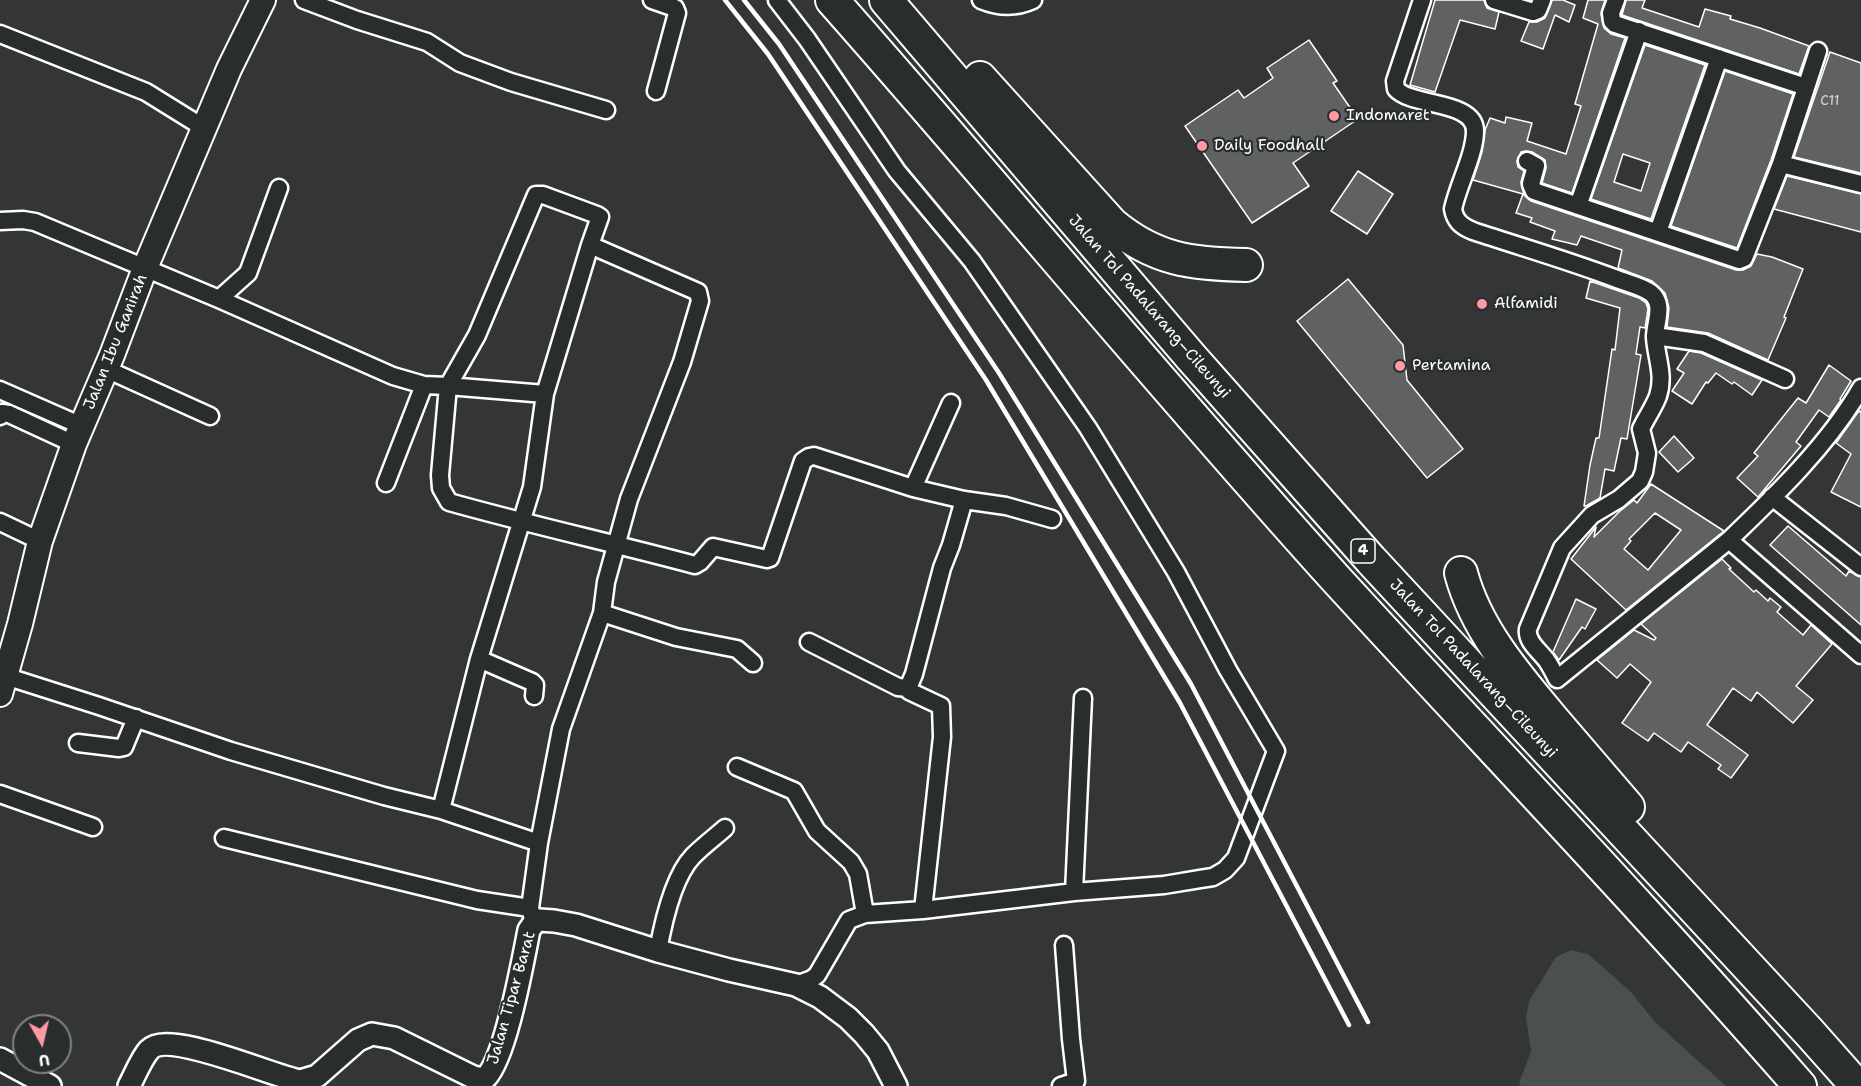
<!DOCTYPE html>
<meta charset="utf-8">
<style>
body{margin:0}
#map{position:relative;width:1861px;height:1086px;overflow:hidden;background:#333536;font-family:"Shantell Sans",sans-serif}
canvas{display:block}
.north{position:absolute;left:12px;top:1014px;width:60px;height:60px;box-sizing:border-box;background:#2a2d2e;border:2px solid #7f8182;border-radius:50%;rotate:172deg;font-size:16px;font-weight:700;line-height:24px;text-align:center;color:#fff}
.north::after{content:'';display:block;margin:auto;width:21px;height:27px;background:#ff9aa2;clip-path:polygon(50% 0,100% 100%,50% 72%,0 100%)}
</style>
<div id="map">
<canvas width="1861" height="1086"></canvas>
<div class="north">U</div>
</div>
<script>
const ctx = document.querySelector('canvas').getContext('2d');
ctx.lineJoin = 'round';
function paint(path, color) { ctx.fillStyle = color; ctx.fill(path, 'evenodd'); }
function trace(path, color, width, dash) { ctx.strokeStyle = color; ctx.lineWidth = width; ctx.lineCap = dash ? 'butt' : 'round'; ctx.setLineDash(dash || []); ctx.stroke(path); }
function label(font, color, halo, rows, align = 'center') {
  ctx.font = font + ' "Shantell Sans",sans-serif'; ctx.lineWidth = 4.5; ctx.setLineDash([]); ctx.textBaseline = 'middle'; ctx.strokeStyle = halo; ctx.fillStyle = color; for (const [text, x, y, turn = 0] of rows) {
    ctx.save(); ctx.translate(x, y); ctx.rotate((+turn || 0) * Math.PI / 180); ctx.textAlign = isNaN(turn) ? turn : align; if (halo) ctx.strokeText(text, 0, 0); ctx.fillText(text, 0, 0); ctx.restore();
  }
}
paint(new Path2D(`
 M 1571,950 L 1588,954 L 1613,976 L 1631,992 L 1654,1021 L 1726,1086 L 1521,1086 L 1519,1083 L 1531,1051 L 1526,1018 L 1529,1001 L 1556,957 Z`), '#4c4f50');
const building = new Path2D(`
 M 1435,0 L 1484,0 L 1487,8 L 1499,12 L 1495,29 L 1460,20 L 1435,92 L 1410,85 Z
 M 1552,0 L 1563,0 L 1575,5 L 1569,22 L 1555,15 L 1543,49 L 1521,41 L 1529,22 L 1537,22 L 1545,18 Z
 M 1588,0 L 1605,0 L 1601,14 L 1604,28 L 1611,34 L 1625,38 L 1572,193 L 1542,183 L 1546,168 L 1545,160 L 1532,152 L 1526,151 L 1521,152 L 1517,161 L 1518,167 L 1524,171 L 1521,182 L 1524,195 L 1531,201 L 1736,270 L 1743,270 L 1751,266 L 1757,254 L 1772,257 L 1803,269 L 1784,317 L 1786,318 L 1768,360 L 1708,333 L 1667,327 L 1669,308 L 1665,293 L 1652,281 L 1618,268 L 1622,250 L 1581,236 L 1577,245 L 1552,239 L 1555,231 L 1530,222 L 1532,218 L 1516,213 L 1523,194 L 1473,180 L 1482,152 L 1485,130 L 1490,118 L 1505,123 L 1506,117 L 1532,123 L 1527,141 L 1566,154 L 1581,106 L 1575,104 L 1598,24 L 1583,18 Z
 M 1626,0 L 1645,0 L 1642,8 L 1699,27 L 1705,9 L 1731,16 L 1730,19 L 1760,28 L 1809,46 L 1799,74 L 1622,15 Z
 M 1309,40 L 1337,81 L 1333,83 L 1358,119 L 1293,163 L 1309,186 L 1252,223 L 1185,126 L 1238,90 L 1244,98 L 1273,78 L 1267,68 Z
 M 1645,45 L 1705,65 L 1651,219 L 1591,199 ZM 1623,154 L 1650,163 L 1641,191 L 1614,182 Z
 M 1830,52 L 1861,63 L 1861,173 L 1794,157 Z
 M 1725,71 L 1793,94 L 1771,160 L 1737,248 L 1671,226 Z
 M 1358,171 L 1393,194 L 1367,234 L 1331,211 Z
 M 1787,176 L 1861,194 L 1861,232 L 1774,209 Z
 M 1348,279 L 1403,345 L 1407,380 L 1463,449 L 1427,478 L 1297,321 Z
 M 1590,281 L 1639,298 L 1646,303 L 1648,309 L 1645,328 L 1640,327 L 1636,354 L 1641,355 L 1627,439 L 1621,438 L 1614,471 L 1605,469 L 1600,498 L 1586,506 L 1584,506 L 1590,465 L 1596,438 L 1599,438 L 1612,349 L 1615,350 L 1620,308 L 1586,298 Z
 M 1689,351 L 1701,353 L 1762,380 L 1752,395 L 1734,382 L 1732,384 L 1716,373 L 1708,383 L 1706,382 L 1692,404 L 1672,391 L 1684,373 L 1677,369 Z
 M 1829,365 L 1851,381 L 1840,399 L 1841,400 L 1829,417 L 1819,410 L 1796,442 L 1801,446 L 1758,497 L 1737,478 L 1758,456 L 1754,453 L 1798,398 L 1806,403 Z
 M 1861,411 L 1861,507 L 1831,492 L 1851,454 L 1836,443 L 1858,412 Z
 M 1674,436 L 1694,458 L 1678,472 L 1659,452 Z
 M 1651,484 L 1724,531 L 1626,610 L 1571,559 L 1596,527 L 1594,537 L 1620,511 L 1634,500 L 1637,503 ZM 1655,513 L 1681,530 L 1648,570 L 1624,549 L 1631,541 L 1629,539 Z
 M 1788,526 L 1846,576 L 1849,571 L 1861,577 L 1861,625 L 1770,545 Z
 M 1722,559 L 1731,568 L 1729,569 L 1754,592 L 1756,590 L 1768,601 L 1770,598 L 1781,607 L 1777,612 L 1803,635 L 1811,625 L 1832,644 L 1796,686 L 1813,700 L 1793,723 L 1757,692 L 1751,701 L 1733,688 L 1707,725 L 1748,755 L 1731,778 L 1718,769 L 1721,765 L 1688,742 L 1681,752 L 1654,733 L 1648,741 L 1622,723 L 1651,682 L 1630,664 L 1617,678 L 1597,660 L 1634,630 L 1654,640 L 1656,638 L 1641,624 Z
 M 1576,599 L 1596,609 L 1585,629 L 1582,627 L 1559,660 L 1553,652 Z`);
paint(building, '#5f6162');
trace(building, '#fff', 1.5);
const minor = new Path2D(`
 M 304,0 L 357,20 L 427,42 L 460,63 L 511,82 L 606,110
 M 652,0 L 675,8 L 677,13 L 656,91
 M 777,0 L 807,39 L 897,171 L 972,261 L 1088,428 L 1176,572 L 1228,670 L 1276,751 L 1236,858 L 1225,870 L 1213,877 L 1200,879 L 1164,885 L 1074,892 L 923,910 L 865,914 L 849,920 L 817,975 L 812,979 L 796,985
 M 981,0 C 998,7 1016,8 1033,0
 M 1422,0 L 1395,81 L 1396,89 C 1412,107 1475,100 1475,131 C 1475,154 1458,185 1453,209 C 1455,221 1461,226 1473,231 C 1521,247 1570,261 1617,279 C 1627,283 1642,286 1651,293 C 1665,304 1655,323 1655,337 C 1656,357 1665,375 1658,396 C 1654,407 1646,418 1641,429 L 1647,453 L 1644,472 L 1640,481 L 1619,499 L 1592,515 L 1562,548 L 1528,629 C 1526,642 1540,651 1547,661 C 1551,667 1554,673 1557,679 L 1729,540 C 1775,496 1829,444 1861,388
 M 1494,0 L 1533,12 L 1538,10 L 1542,0
 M 1616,0 L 1611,13 L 1612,21 L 1615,24 L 1806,87
 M 0,34 L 146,92 L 204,128
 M 1527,161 L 1536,166 L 1531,184 L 1534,191 L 1739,260 L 1744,258 L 1781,164 L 1818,51
 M 1781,164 L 1861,184
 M 536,195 L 543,195 L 597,215 L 600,217 L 590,245 L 545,394 L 448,386 L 477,335 Z
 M 1578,206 L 1639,31
 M 0,221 L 23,220 L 35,222 L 219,299 L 393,376 L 424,385 L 448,386 L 440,475 L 441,488 L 449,502 C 531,525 613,543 695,565 L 700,562 L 713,547 L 767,559 L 770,558 L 803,461 L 809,457 L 814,456 L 913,488 L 964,500 L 1006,506 L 1052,519
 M 1658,232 L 1719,58
 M 219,299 L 248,273 L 279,188
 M 1655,336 L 1704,343 L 1785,379
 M 106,369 L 210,416
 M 0,390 L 82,426
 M 0,416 L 2,413 L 9,414 L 74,444
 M 386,483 L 424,385
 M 913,488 L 951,403
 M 1772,497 L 1861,567
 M 0,522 L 40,541
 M 1729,540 L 1861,655
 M 602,613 L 676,637 L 737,649 L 753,663
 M 809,642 L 898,687 L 908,688 L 914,674 L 942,568 L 951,545 L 964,500
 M 479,659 L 532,682 L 535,685 L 534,696
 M 5,676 L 99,706 L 231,751 L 384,796 L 441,810 L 539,843
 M 908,688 L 909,691 L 941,706 L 942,737 L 923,910
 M 78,743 L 119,748 L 124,747 L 136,718
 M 737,767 L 794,791 L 817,831 L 851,862 L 858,874 L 865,914
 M 0,794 L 93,827
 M 441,810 L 479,659 L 532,487 L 545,394
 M 224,838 L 477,900 L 530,908 L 533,919
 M 1074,892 L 1083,698
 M 530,908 L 539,843 L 561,729 L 602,613 L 606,582 L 629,499 L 682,362 L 700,301 L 698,292 L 590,245
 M 658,951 C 663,923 673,877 693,856 C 703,846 715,837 725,828
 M 1061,1086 L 1076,1081 L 1071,1039 L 1064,945`);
const tertiary = new Path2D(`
 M 0,1059 L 50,1086
 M 129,1086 C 135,1075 141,1059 149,1050 C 168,1029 272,1076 300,1081 L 317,1076 L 358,1040 L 372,1034 L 394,1038 L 473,1077 L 484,1079 C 505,1063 523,960 529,930 L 534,923 L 539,920 L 554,921 L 576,925 L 658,951 L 729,970 L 796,985 L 820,997 L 848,1018 L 864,1034 L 878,1051 L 896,1086`);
const secondary = new Path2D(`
 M 0,694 L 20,624 L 40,541 L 74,444 L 112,355 L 145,268 L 229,69 L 263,0`);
const motorway = new Path2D(`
 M 832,0 C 1001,191 1164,389 1336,579 C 1491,748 1649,913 1800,1086
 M 886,0 L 1191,357 L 1371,560 L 1809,1032 L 1857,1086
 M 980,78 L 1112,224 C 1155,260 1192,264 1246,265
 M 1461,573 C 1476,630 1518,678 1556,723 C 1580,751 1604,779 1628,807`);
trace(minor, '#fff', 21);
trace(tertiary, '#fff', 26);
trace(secondary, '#fff', 28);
trace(motorway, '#fff', 36);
trace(minor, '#2a2d2e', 16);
trace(tertiary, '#2a2d2e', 21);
trace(secondary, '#2a2d2e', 24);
trace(motorway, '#2a2d2e', 32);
trace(new Path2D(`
 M 725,0 L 768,54 L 986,380 L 1180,703 L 1349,1025
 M 744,0 L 779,44 L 999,373 L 1191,684 L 1368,1022`), '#fff', 4.5);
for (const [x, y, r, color] of [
 [1334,116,6,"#ff9aa2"],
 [1202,146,6,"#ff9aa2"],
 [1482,304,6,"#ff9aa2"],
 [1400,366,6,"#ff9aa2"]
]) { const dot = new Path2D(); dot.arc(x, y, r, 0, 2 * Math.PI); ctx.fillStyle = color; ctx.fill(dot); trace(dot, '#2a2d2e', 2); }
label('14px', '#d7d8d8', null, [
 ["C11",1830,101]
]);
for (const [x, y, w] of [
 [1363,551,24]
]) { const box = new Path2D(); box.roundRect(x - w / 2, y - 12, w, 24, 4.5); ctx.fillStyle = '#2a2d2e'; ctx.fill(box); trace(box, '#fff', 1.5); }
label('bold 15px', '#fff', null, [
 ["4",1363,551]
]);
label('16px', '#fff', '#2a2d2e', [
 ["Indomaret",1346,116],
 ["Daily Foodhall",1214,146],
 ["Alfamidi",1494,304],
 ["Pertamina",1412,366]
], 'left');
label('16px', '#fff', '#2a2d2e', [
 ["Jalan Tol Padalarang–Cileunyi",1149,307,49],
 ["Jalan Ibu Ganirah",116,342,-68],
 ["Jalan Tol Padalarang–Cileunyi",1473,669,47],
 ["Jalan Tipar Barat",512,998,-74]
]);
</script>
